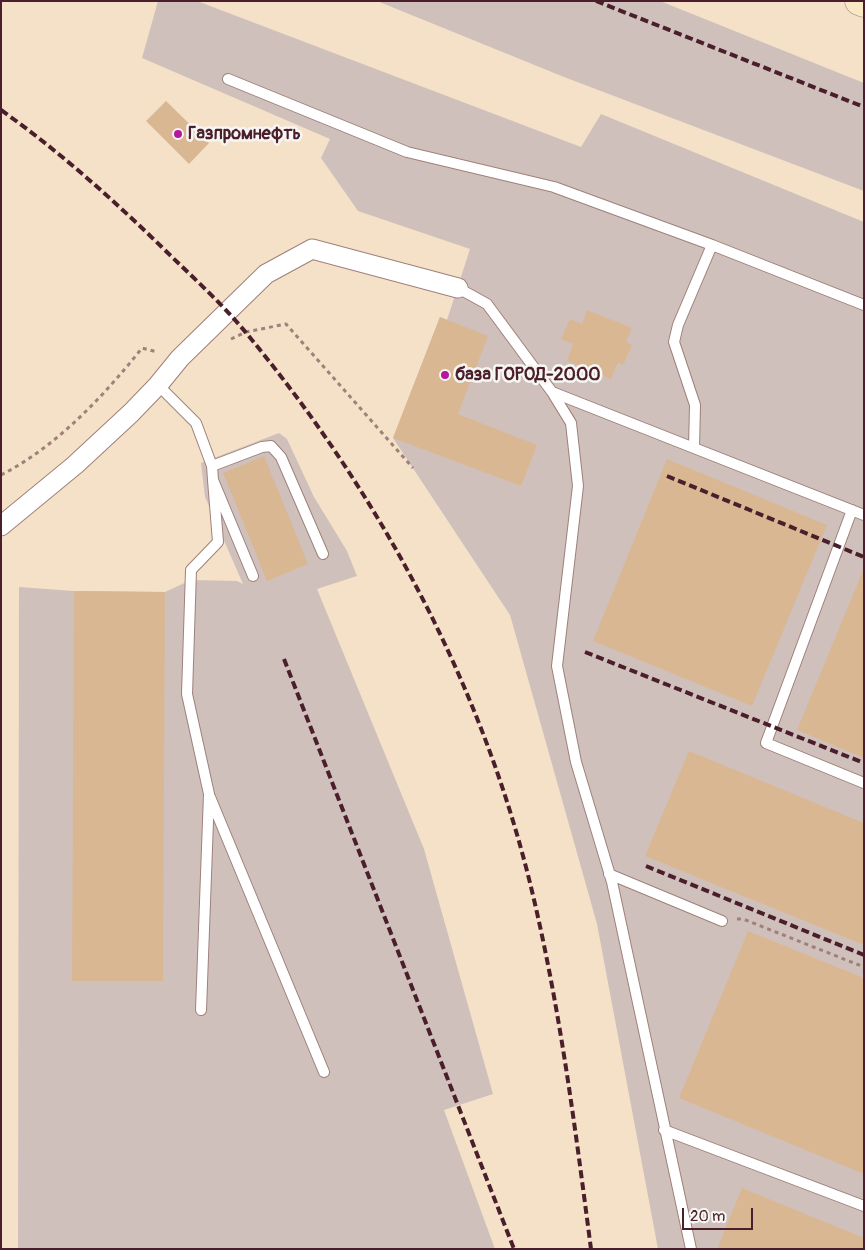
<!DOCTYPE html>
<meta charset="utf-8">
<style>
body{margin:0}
#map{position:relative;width:865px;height:1250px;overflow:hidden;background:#f4e1c8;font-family:Pangolin,sans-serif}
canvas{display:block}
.frame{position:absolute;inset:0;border:2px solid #4a1f2b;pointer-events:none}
.scale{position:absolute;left:682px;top:1208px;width:71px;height:22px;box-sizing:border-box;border:2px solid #4a1f2b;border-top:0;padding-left:6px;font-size:15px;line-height:18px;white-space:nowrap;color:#4a1f2b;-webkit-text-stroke:4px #f6f6f2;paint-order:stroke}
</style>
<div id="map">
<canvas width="865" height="1250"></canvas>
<div class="frame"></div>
<div class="scale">20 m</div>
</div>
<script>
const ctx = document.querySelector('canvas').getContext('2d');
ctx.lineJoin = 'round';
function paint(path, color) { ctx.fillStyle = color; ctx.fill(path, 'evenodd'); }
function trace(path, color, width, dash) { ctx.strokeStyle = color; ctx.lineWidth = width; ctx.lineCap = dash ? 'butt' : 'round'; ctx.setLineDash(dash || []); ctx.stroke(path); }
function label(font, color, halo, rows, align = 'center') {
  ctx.font = font + ' Pangolin,sans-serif'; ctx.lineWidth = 5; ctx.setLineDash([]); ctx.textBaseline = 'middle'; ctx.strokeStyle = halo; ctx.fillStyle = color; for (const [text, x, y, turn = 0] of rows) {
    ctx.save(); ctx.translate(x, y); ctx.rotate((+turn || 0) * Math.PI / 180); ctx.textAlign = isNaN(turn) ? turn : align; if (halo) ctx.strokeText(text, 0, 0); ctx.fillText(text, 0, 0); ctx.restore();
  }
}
paint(new Path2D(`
 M 158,1 L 197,1 L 581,147 L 601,114 L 864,222 L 864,1249 L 658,1249 L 597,924 L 510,615 L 393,438 L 440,317 L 447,320 L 470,249 L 358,211 L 321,158 L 330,139 L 142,58 Z
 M 377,1 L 660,1 L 864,83 L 864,191 L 564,77 Z
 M 279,433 L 287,439 L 314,497 L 347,551 L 357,576 L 317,589 L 424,849 L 493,1094 L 444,1110 L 495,1249 L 18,1249 L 19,587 L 74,591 L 165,592 L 191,580 L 237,581 L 243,584 L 205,497 L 201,463 Z`), '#d0c0bc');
paint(new Path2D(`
 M 166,101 L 209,143 L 189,164 L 146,121 Z
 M 587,310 L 632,328 L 626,342 L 632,345 L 623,365 L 618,362 L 611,379 L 567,361 L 573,344 L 561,339 L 570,319 L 582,324 Z
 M 440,317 L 488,336 L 458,414 L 537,445 L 521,486 L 393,438 Z
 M 264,456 L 308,564 L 267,581 L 223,473 Z
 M 667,459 L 827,525 L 752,706 L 593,641 Z
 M 864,568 L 864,758 L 797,730 Z
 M 74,591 L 165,592 L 163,981 L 72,981 Z
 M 689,751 L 864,823 L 864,945 L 645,856 Z
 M 748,931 L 864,978 L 864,1174 L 679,1098 Z
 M 742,1188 L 864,1238 L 864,1249 L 717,1249 Z`), '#d9b792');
const lane = new Path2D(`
 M 228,79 L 407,152 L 554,187 L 712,245
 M 458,288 L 487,304 L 552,392 L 571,423 L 578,486 L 557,666 L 576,762 L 612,882 L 691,1249
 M 158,385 L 196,423 L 212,466
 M 552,392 L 864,515
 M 694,448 L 695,405 L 674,342 L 678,325 L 712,245 L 864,305
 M 852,510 L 766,743 L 864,783
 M 253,576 L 213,480 L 212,466 L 262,447 L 271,446 L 281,457 L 323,554
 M 210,797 L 324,1072
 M 609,874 L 722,921
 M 201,1010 L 209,794 L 187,694 L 191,570 L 218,542 L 213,480
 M 664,1130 L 864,1206`);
const street = new Path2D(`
 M 1,526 L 75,465 L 131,413 L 158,385 L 180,358 L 266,274 L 312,249 L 458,288`);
const secondary = new Path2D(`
 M 859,1 L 864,3`);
trace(lane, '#9f807a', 12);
trace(street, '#9f807a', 21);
trace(secondary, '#9f807a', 29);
trace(new Path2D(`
 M 231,339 L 246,332 L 286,324 L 413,468
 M 1,475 C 56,447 104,396 142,348 L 157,352
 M 737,919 L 743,919 L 864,967`), '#9f807a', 3, [4, 4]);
trace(lane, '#fff', 10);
trace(street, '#fff', 19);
trace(secondary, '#f8e8c3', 28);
trace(new Path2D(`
 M 596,1 L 864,107
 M 1,110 C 63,154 119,205 173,258 C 198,282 225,307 247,334 C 380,494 482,685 531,887 C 560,1007 575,1127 591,1249
 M 667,476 L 864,557
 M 585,652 L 864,763
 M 284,659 L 514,1249
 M 646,866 L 864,955`), '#4a1f2b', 4, [8, 4]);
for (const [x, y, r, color] of [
 [178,134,5,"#b5179e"],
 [445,375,5,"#b5179e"]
]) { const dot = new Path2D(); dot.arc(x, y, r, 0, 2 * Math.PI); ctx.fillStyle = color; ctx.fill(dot); trace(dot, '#f6f6f2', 2); }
label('bold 18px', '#4a1f2b', '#f6f6f2', [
 ["Газпромнефть",188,134],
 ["база ГОРОД-2000",455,375]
], 'left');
</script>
